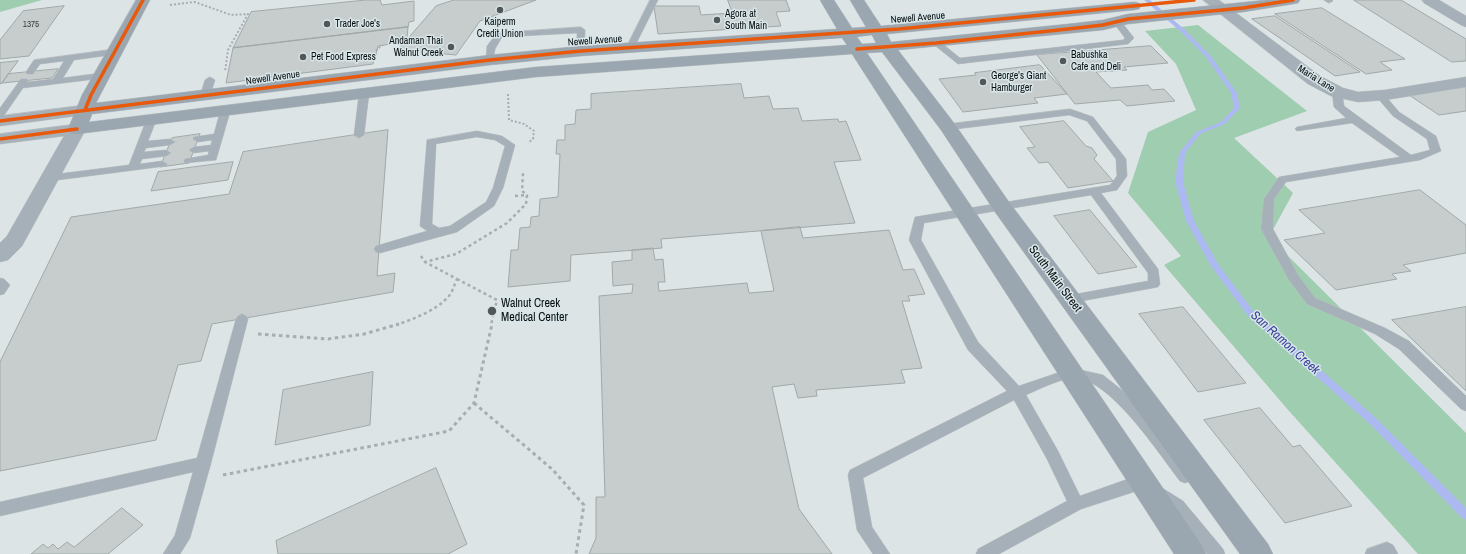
<!DOCTYPE html>
<style>
body{margin:0}
canvas{display:block;background:#dce4e6}
</style>
<canvas width="1466" height="554"></canvas>
<script>
const ctx = document.querySelector('canvas').getContext('2d');
ctx.lineJoin = 'round';
function paint(path, color) { ctx.fillStyle = color; ctx.fill(path, 'evenodd'); }
function trace(path, color, width, dash) { ctx.strokeStyle = color; ctx.lineWidth = width; ctx.lineCap = dash ? 'butt' : 'round'; ctx.setLineDash(dash || []); ctx.stroke(path); }
function label(font, color, halo, rows, align = 'center') {
  ctx.font = font + ' "Archivo Narrow",sans-serif'; ctx.lineWidth = 3; ctx.setLineDash([]); ctx.textBaseline = 'middle'; ctx.strokeStyle = halo; ctx.fillStyle = color; for (const [text, x, y, turn = 0] of rows) {
    ctx.save(); ctx.translate(x, y); ctx.rotate((+turn || 0) * Math.PI / 180); ctx.textAlign = isNaN(turn) ? turn : align; if (halo) ctx.strokeText(text, 0, 0); ctx.fillText(text, 0, 0); ctx.restore();
  }
}
paint(new Path2D(`
 M 0,0 L 42,0 L 0,12 Z
 M 1198,25 L 1307,111 L 1234,138 L 1293,193 L 1269,237 L 1466,433 L 1466,554 L 1418,554 L 1289,411 L 1164,265 L 1181,256 L 1128,193 L 1148,132 L 1196,110 L 1176,64 L 1145,31 Z`), '#9fcdaf');
paint(new Path2D(`
 M 1144,0 L 1150,0 L 1184,29 L 1210,55 L 1237,93 L 1240,108 L 1239,109 L 1225,124 L 1200,134 L 1185,153 L 1183,182 L 1194,221 L 1218,264 L 1254,312 L 1376,418 L 1466,508 L 1466,520 L 1462,518 L 1370,424 L 1248,316 L 1211,266 L 1186,221 L 1175,182 L 1179,153 L 1196,132 L 1221,122 L 1234,108 L 1231,93 L 1206,57 L 1180,31 Z`), '#acb9f0');
const building = new Path2D(`
 M 366,0 L 380,0 L 382,5 L 414,1 L 414,21 L 409,22 L 408,27 L 233,48 L 251,12 Z
 M 454,0 L 536,0 L 480,21 L 456,55 L 398,50 L 436,6 Z
 M 728,0 L 786,0 L 790,11 L 776,12 L 781,26 L 658,34 L 654,6 L 699,6 L 701,15 L 732,13 Z
 M 1354,0 L 1401,0 L 1466,39 L 1466,61 L 1452,62 Z
 M 64,6 L 29,56 L 0,59 L 0,40 L 23,11 Z
 M 1322,8 L 1405,59 L 1380,62 L 1392,70 L 1366,74 L 1275,14 Z
 M 1275,16 L 1360,72 L 1335,76 L 1252,19 Z
 M 408,27 L 407,38 L 397,37 L 391,44 L 378,46 L 373,64 L 226,83 L 233,48 Z
 M 1151,46 L 1168,63 L 1124,67 L 1127,70 L 1096,72 L 1111,88 L 1148,85 L 1152,90 L 1164,89 L 1175,101 L 1127,106 L 1120,100 L 1075,104 L 1037,55 Z
 M 18,61 L 2,83 L 0,84 L 0,63 Z
 M 1040,65 L 1067,94 L 1034,98 L 1038,103 L 963,112 L 939,79 L 976,75 L 975,73 Z
 M 58,69 L 52,78 L 2,83 L 8,74 Z
 M 741,84 L 744,98 L 769,96 L 773,109 L 798,108 L 802,121 L 838,119 L 839,122 L 846,121 L 861,160 L 834,162 L 855,223 L 661,239 L 662,248 L 571,255 L 570,281 L 508,287 L 511,250 L 518,250 L 520,228 L 530,227 L 531,217 L 539,216 L 540,199 L 558,197 L 560,154 L 556,154 L 557,140 L 565,140 L 565,125 L 575,124 L 576,110 L 591,109 L 591,94 Z
 M 1466,85 L 1466,111 L 1439,115 L 1406,93 Z
 M 1064,121 L 1086,146 L 1092,148 L 1097,155 L 1094,159 L 1113,181 L 1068,188 L 1048,162 L 1039,163 L 1027,148 L 1035,147 L 1020,127 Z
 M 388,130 L 377,276 L 395,273 L 393,292 L 212,324 L 201,361 L 178,365 L 156,440 L 0,471 L 0,362 L 71,217 L 229,194 L 243,152 Z
 M 200,134 L 189,163 L 160,167 L 172,138 Z
 M 233,162 L 228,180 L 151,191 L 158,172 Z
 M 1420,190 L 1466,225 L 1466,253 L 1403,265 L 1411,271 L 1392,274 L 1397,279 L 1336,290 L 1284,240 L 1325,233 L 1299,210 Z
 M 1090,210 L 1137,267 L 1098,274 L 1054,216 Z
 M 800,227 L 803,238 L 889,230 L 903,270 L 914,269 L 925,294 L 908,296 L 910,301 L 902,301 L 922,368 L 901,370 L 905,383 L 816,390 L 817,396 L 798,398 L 794,384 L 772,387 L 799,509 L 832,554 L 589,554 L 596,538 L 596,497 L 605,497 L 599,296 L 632,293 L 633,284 L 613,286 L 612,262 L 632,260 L 632,250 L 653,248 L 655,260 L 663,259 L 665,282 L 658,282 L 659,291 L 747,283 L 749,293 L 774,291 L 761,231 Z
 M 1183,307 L 1246,383 L 1198,392 L 1139,314 Z
 M 1466,307 L 1466,391 L 1392,320 Z
 M 373,372 L 370,425 L 275,445 L 283,390 Z
 M 1260,408 L 1293,447 L 1300,445 L 1352,506 L 1285,523 L 1204,420 Z
 M 436,468 L 467,544 L 448,554 L 278,554 L 276,541 Z
 M 122,508 L 143,525 L 108,554 L 31,554 L 43,544 L 48,548 L 53,544 L 58,549 L 67,542 L 74,547 Z`);
paint(building, '#c7cdcd');
trace(building, '#a1a8a8', 1);
const lane = new Path2D(`
 M 650,0 L 658,0 L 633,50 L 627,50 L 626,48 Z
 M 1324,0 L 1332,0 L 1333,1 L 1329,3 Z
 M 1114,20 L 1120,20 L 1134,38 L 1128,44 L 958,64 L 932,43 L 936,40 L 939,41 L 960,58 L 1123,40 L 1125,38 L 1113,22 Z
 M 581,27 L 585,30 L 584,53 L 581,54 L 577,51 L 577,33 L 502,37 L 495,49 L 493,62 L 487,62 L 486,60 L 487,46 L 497,33 Z
 M 115,49 L 118,50 L 118,54 L 74,60 L 63,78 L 101,73 L 106,76 L 104,78 L 23,88 L 3,117 L 0,118 L 0,108 L 21,79 L 27,79 L 28,82 L 53,79 L 64,61 L 40,64 L 33,74 L 27,74 L 26,72 L 34,60 Z
 M 210,77 L 215,80 L 210,96 L 208,98 L 202,98 L 200,96 L 205,80 Z
 M 1337,89 L 1342,92 L 1344,106 L 1411,155 L 1430,150 L 1427,139 L 1393,116 L 1375,95 L 1380,92 L 1383,93 L 1399,112 L 1436,136 L 1441,151 L 1420,160 L 1286,182 L 1274,199 L 1273,229 L 1298,275 L 1315,298 L 1385,328 L 1409,341 L 1466,396 L 1466,411 L 1461,409 L 1399,349 L 1375,334 L 1307,304 L 1289,280 L 1261,229 L 1264,199 L 1279,177 L 1400,157 L 1352,123 L 1297,131 L 1295,129 L 1297,127 L 1346,118 L 1334,107 L 1332,92 Z
 M 364,91 L 369,94 L 364,135 L 359,138 L 354,135 L 359,94 Z
 M 225,109 L 230,112 L 216,160 L 185,163 L 184,161 L 185,159 L 208,155 L 209,151 L 194,153 L 189,150 L 194,147 L 211,145 L 212,140 L 198,142 L 193,139 L 194,137 L 214,134 L 220,112 Z
 M 1070,109 L 1093,117 L 1126,159 L 1127,176 L 1117,190 L 1101,193 L 1158,269 L 1160,284 L 1158,287 L 1071,303 L 1067,302 L 1065,299 L 1067,296 L 1071,295 L 1148,281 L 1148,273 L 1091,195 L 924,223 L 921,240 L 978,342 L 1019,386 L 1072,368 L 1103,375 L 1123,391 L 1147,417 L 1192,476 L 1190,481 L 1185,483 L 1180,481 C 1159,454 1108,375 1072,378 C 1060,379 1037,390 1026,395 L 1058,451 L 1080,496 L 1142,474 L 1149,477 L 1152,482 L 1149,487 L 1081,509 L 999,554 L 976,554 L 978,549 L 1067,501 L 1047,459 L 1014,400 L 863,478 L 872,527 L 890,554 L 873,554 L 857,530 L 848,475 L 850,470 L 1007,391 L 968,350 L 909,240 L 915,217 L 1110,185 L 1117,176 L 1116,159 L 1087,121 L 1069,115 L 948,130 L 943,127 L 948,124 Z
 M 151,118 L 156,121 L 148,141 L 170,139 L 175,142 L 170,145 L 146,148 L 144,152 L 166,150 L 171,153 L 166,156 L 142,159 L 140,164 L 162,161 L 167,164 L 166,166 L 50,181 L 45,178 L 50,175 L 129,165 L 146,121 Z
 M 477,131 L 502,136 L 515,145 L 503,188 L 494,206 L 457,232 L 380,253 L 376,252 L 374,249 L 376,246 L 427,231 L 420,226 L 427,140 ZM 477,137 L 495,140 L 505,146 L 493,188 L 486,202 L 450,226 L 439,228 L 432,224 L 436,144 Z
 M 0,278 L 4,279 L 10,285 L 4,294 L 0,295 Z
 M 242,314 L 246,316 L 248,319 L 211,463 L 190,538 L 180,554 L 163,554 L 175,535 L 193,472 L 0,516 L 0,502 L 197,458 L 236,319 L 238,316 Z
 M 1159,486 L 1183,501 L 1223,549 L 1225,554 L 1207,554 L 1173,511 L 1154,498 L 1151,493 L 1154,488 Z
 M 1387,542 L 1393,545 L 1398,554 L 1365,554 L 1367,549 Z`);
const street = new Path2D(`
 M 1203,0 L 1219,0 L 1320,76 L 1343,88 L 1358,92 L 1385,90 L 1466,77 L 1466,87 L 1385,100 L 1358,102 L 1331,96 L 1308,84 Z
 M 1422,0 L 1439,0 L 1466,16 L 1466,27 L 1461,25 L 1424,3 Z
 M 85,105 L 91,106 L 94,110 L 91,114 L 0,126 L 0,116 Z
 M 77,124 L 83,125 L 86,129 L 22,246 L 8,260 L 0,262 L 0,243 L 7,236 L 64,136 L 0,144 L 0,134 Z`);
const secondary = new Path2D(`
 M 136,0 L 150,0 L 96,103 L 490,55 L 581,46 L 837,29 L 820,0 L 834,0 L 852,28 L 866,27 L 850,0 L 864,0 L 881,26 L 1134,2 L 1139,3 L 1141,6 L 1139,9 L 1134,10 L 887,34 L 891,42 L 1068,24 L 1103,20 L 1128,14 L 1266,0 L 1300,0 L 1298,3 L 1293,4 L 1243,12 L 1128,24 L 1103,30 L 898,50 L 954,123 L 1009,202 L 1268,544 L 1273,554 L 1240,554 L 995,212 L 941,130 L 882,52 L 867,53 L 1201,544 L 1206,554 L 1174,554 L 852,54 L 536,77 L 77,134 L 71,133 L 68,129 L 82,95 ZM 872,35 L 876,43 L 862,44 L 857,37 ZM 842,38 L 847,45 L 536,67 L 89,122 L 92,114 L 490,65 L 581,56 Z`);
trace(lane, '#bbc1c3', 1);
trace(street, '#bbc1c3', 1);
trace(secondary, '#bbc1c3', 1);
trace(new Path2D(`
 M 170,5 L 195,2 L 231,15 L 248,14 L 228,50 L 225,72
 M 376,55 L 377,49 L 383,45
 M 508,94 L 509,120 L 524,124 L 534,131 L 533,139 L 528,143`), '#a6aeb4', 2, [2, 2]);
trace(new Path2D(`
 M 515,196 L 526,195
 M 421,256 L 425,262 L 456,254 L 507,223 L 526,204 L 527,195 L 522,191 L 523,173
 M 457,279 L 497,300 L 491,325
 M 396,325 C 413,319 436,311 449,296 C 453,291 454,285 457,279 L 425,262`), '#a6aeb4', 2.5, [3, 3]);
trace(new Path2D(`
 M 258,334 L 328,339 L 364,334 L 399,324
 M 474,403 L 552,469 L 584,505 L 576,554
 M 223,475 L 449,431 L 474,403 L 492,324`), '#a6aeb4', 3, [3.5, 3.5]);
paint(lane, '#a6b0b8');
paint(street, '#a6b0b8');
paint(secondary, '#9aa6b0');
trace(new Path2D(`
 M 857,49 L 936,43 L 1068,29 L 1103,25 L 1128,19 L 1243,8 L 1293,0
 M 85,110 L 91,95 L 143,0
 M 0,121 L 490,60 L 581,51 L 899,29 L 1194,0
 M 0,139 L 77,129`), '#e8590c', 3.5);
for (const [x, y, r, color] of [
 [500,10,4,"#52585a"],
 [717,20,4,"#52585a"],
 [327,24,4,"#52585a"],
 [451,47,4,"#52585a"],
 [303,57,4,"#52585a"],
 [1063,61,4,"#52585a"],
 [983,82,4,"#52585a"],
 [492,311,5,"#52585a"]
]) { const dot = new Path2D(); dot.arc(x, y, r, 0, 2 * Math.PI); ctx.fillStyle = color; ctx.fill(dot); trace(dot, '#d8e6ea', 1.5); }
label('9px', '#383d3e', null, [
 ["1375",31,25]
]);
label('10px', '#080d0e', '#d8e6ea', [
 ["Agora at",725,14],
 ["South Main",725,26],
 ["Kaiperm",500,22,"center"],
 ["Credit Union",500,34,"center"],
 ["Trader Joe's",335,24],
 ["Andaman Thai",443,41,"right"],
 ["Walnut Creek",443,53,"right"],
 ["Babushka",1071,55],
 ["Cafe and Deli",1071,67],
 ["Pet Food Express",311,57],
 ["George's Giant",991,76],
 ["Hamburger",991,88]
], 'left');
label('10px', '#080d0e', '#d8e6ea', [
 ["Newell Avenue",918,18,-5],
 ["Newell Avenue",595,41,-4],
 ["Newell Avenue",273,78,-8],
 ["Maria Lane",1316,79,32]
]);
label('12px', '#080d0e', '#d8e6ea', [
 ["South Main Street",1055,279,53]
]);
label('12px', '#080d0e', '#d8e6ea', [
 ["Walnut Creek",501,304],
 ["Medical Center",501,318]
], 'left');
label('italic 13px', '#394199', '#d8e6ea', [
 ["San Ramon Creek",1285,343,42]
]);
</script>
